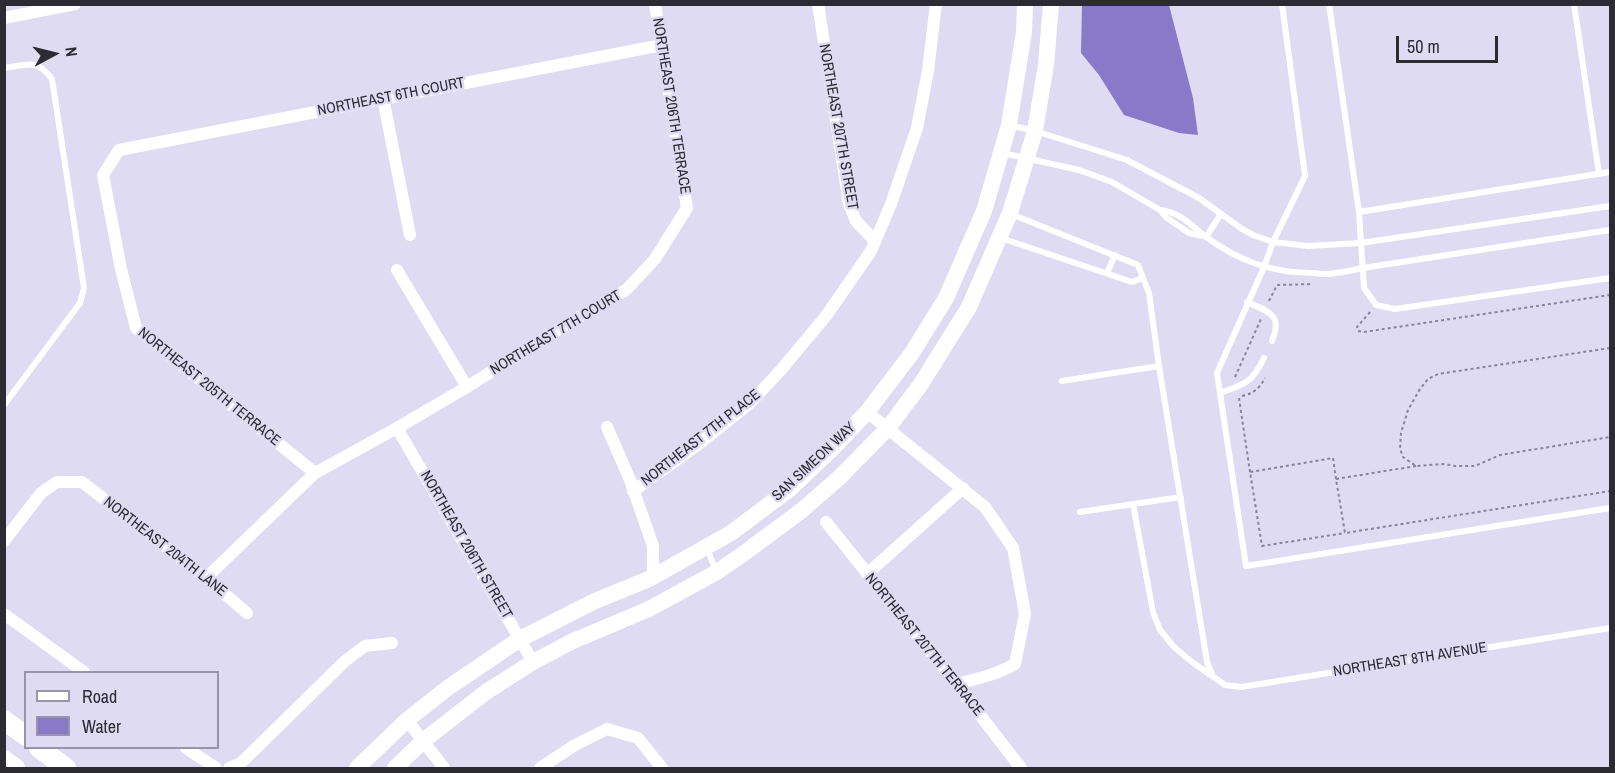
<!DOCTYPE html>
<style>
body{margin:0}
#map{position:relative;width:1615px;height:773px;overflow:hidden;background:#dedbf3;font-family:"Archivo Narrow",sans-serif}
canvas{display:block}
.frame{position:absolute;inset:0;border:6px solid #2c2b34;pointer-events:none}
.legend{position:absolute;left:24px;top:671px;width:195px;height:78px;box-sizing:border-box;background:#dedbf3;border:2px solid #9795a7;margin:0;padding:8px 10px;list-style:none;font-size:18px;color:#2c2b34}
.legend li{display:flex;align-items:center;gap:12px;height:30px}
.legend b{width:30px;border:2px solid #9795a7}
.north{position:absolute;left:24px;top:24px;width:60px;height:60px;-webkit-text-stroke:4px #dedbf3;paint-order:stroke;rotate:83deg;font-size:16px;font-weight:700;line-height:24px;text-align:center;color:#2c2b34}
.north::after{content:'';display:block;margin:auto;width:21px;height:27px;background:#2c2b34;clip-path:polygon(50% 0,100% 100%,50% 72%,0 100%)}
.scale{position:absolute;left:1396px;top:36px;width:102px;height:27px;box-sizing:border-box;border:3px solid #2c2b34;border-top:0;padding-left:8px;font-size:18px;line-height:21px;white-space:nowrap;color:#2c2b34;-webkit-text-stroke:4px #dedbf3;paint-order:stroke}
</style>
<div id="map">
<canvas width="1615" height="773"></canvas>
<div class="frame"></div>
<ul class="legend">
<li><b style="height:8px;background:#fff"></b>Road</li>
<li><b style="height:16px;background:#8879c9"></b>Water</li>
</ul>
<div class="north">N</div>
<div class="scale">50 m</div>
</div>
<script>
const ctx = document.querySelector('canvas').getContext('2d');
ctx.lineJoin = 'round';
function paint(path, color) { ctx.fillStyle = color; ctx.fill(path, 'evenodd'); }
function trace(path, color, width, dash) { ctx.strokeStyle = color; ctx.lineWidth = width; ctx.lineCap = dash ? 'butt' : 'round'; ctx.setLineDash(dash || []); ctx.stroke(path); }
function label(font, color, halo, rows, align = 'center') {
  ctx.font = font + ' "Archivo Narrow",sans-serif'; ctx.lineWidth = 5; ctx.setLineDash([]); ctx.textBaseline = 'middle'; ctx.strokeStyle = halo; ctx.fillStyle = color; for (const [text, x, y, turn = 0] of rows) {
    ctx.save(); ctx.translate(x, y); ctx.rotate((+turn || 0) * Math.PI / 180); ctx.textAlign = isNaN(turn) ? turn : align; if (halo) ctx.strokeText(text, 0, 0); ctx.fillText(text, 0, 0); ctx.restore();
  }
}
paint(new Path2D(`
 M 1082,5 L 1169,5 L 1193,98 L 1198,135 L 1179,133 L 1124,115 L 1099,75 L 1081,53 Z`), '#8879c9');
trace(new Path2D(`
 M 1269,301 L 1277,285 L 1313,284
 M 1370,312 L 1357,327 L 1358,331 L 1364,332 L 1610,295
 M 1610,348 L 1438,374 L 1428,379 L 1420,389 L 1408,410 L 1401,433 L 1400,449 L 1403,457 L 1416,466 L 1444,464 L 1455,466 L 1475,466 L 1500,455 L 1610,437
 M 1235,377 L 1261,319
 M 1242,396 C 1253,394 1260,388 1265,378
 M 1239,398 L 1250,472
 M 1416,466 L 1336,479 L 1345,533 L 1610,491
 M 1336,479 L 1333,458 L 1250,472 L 1262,546 L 1345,533`), '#878596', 2, [3, 3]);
trace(new Path2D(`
 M 1282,4 L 1305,176 L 1273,242 L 1264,267 L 1217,373 L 1246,566 L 1610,508
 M 1329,4 L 1359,212 L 1364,288 L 1376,305 L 1395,309 L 1610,278
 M 1574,4 L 1599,174
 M 4,68 C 27,65 37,58 52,79 L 84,288 L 80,303 L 4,405
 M 1009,125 L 1035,131 L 1127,160 L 1199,198 L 1242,229 L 1253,235 L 1273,242 L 1308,246 L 1361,243 L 1610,206
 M 1003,153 L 1079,170 L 1112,182 L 1160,210 L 1167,218 L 1189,233 L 1203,236
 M 1160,210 C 1182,213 1189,224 1206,237 C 1239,261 1272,273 1313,273 C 1320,274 1328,275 1336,273 C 1345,272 1354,270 1363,268 L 1610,230
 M 1359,212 L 1610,172
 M 1011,214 L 1138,265 L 1149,293 L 1159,366 L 1207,662 L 1212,674
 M 1206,237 L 1221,214
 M 1001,238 L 1132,282 L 1142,278
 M 1107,273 L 1115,255
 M 1247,302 C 1269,312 1283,314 1272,341
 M 1062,381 L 1159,366
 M 1220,393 C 1245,384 1252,383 1264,358
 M 1133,504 L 1153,612 L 1160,630 L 1174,647 L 1192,662 L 1225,685 L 1241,687 L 1610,628
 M 1080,512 L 1181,497
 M 707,548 L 716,571`), '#fff', 6);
trace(new Path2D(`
 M 818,4 L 849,204 L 856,221 L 875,241
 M 4,18 L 75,4
 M 383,98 L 410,235
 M 397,270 L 467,387
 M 867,412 L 985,507 L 1013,548 L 1025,614 L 1015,664 C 996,675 976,679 956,684
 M 607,427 L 630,480 L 653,546 L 653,577
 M 397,428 L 533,662
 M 315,473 L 136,328 L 121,269 L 103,175 L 119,150 L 662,45
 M 633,491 L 700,443 L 750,403 L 780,371 L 826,316 L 871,251 L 891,204 L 917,128 L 928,71 L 936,4
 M 826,522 L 956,684 L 1021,768
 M 4,541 L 41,493 L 57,482 L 82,482 L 206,578 L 247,613
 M 867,574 L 963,488
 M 206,578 L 315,473 L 397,428 L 467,387 L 555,331 L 626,290 L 655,259 L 687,208 L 655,4
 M 4,614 L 84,672
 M 407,720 L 444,768
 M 186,748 L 216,768
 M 229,768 L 241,763 L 345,661 L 365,646 L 392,643
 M 540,768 L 575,745 L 607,729 L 638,738 L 662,768`), '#fff', 12);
trace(new Path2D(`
 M 357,768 L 407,720 L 449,687 L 520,639 L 595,601 L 649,579 L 731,533 L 791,488 L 833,448 L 867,412 L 912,353 L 946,298 L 984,211 L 1009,125 L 1024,32 L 1025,4
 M 395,768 L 423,741 L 486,692 L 533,662 L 573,641 L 649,609 L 717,572 L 743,554 L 801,511 L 840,477 L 888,428 L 921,384 L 969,307 L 1010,213 L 1035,131 L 1046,65 L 1051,4`), '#fff', 16);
trace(new Path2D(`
 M 4,720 L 26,736
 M 39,748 L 66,768
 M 4,760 L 15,768`), '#fff', 20);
label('15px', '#2c2b34', '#dedbf3', [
 ["NORTHEAST 6TH COURT",391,97,-11],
 ["NORTHEAST 206TH TERRACE",671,106,81],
 ["NORTHEAST 207TH STREET",838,127,80],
 ["NORTHEAST 7TH COURT",556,333,-31],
 ["NORTHEAST 205TH TERRACE",209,387,39],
 ["NORTHEAST 7TH PLACE",701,438,-38],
 ["SAN SIMEON WAY",814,462,-43],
 ["NORTHEAST 206TH STREET",466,545,60],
 ["NORTHEAST 204TH LANE",165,547,38],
 ["NORTHEAST 207TH TERRACE",924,645,51],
 ["NORTHEAST 8TH AVENUE",1410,660,-9]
]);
</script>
